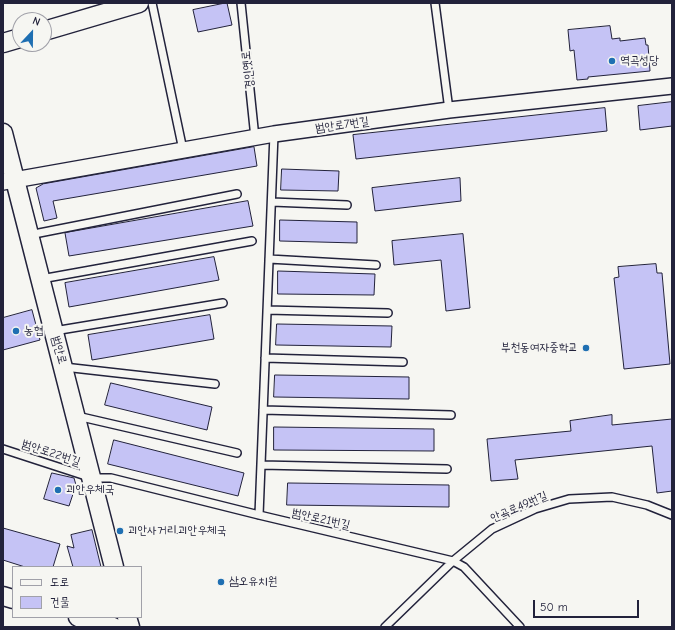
<!DOCTYPE html>
<meta charset="utf-8">
<style>
body{margin:0}
#map{position:relative;width:675px;height:630px;overflow:hidden;background:#f6f6f2;font-family:"Comic Neue","Poor Story",sans-serif}
canvas{display:block}
.frame{position:absolute;inset:0;border:4px solid #22223b;pointer-events:none}
.legend{position:absolute;left:12px;top:566px;width:130px;height:52px;box-sizing:border-box;background:#f6f6f2;border:1px solid #a1a1a9;margin:0;padding:5px 7px;list-style:none;font-size:12px;color:#22223b}
.legend li{display:flex;align-items:center;gap:8px;height:20px}
.legend b{width:20px;border:1px solid #a1a1a9}
.north{position:absolute;left:12px;top:12px;width:40px;height:40px;box-sizing:border-box;background:#f6f6f2;border:1px solid #a1a1a9;border-radius:50%;rotate:22deg;font-size:11px;font-weight:700;line-height:16px;text-align:center;color:#22223b}
.north::after{content:'';display:block;margin:auto;width:14px;height:18px;background:#1f6fb2;clip-path:polygon(50% 0,100% 100%,50% 72%,0 100%)}
.scale{position:absolute;left:533px;top:600px;width:106px;height:18px;box-sizing:border-box;border:2px solid #22223b;border-top:0;padding-left:5px;font-size:12px;line-height:14px;white-space:nowrap;color:#22223b;-webkit-text-stroke:3px #f6f6f2;paint-order:stroke}
</style>
<div id="map">
<canvas width="675" height="630"></canvas>
<div class="frame"></div>
<ul class="legend">
<li><b style="height:5px;background:#f6f6f2"></b>도로</li>
<li><b style="height:11px;background:#c5c3f5"></b>건물</li>
</ul>
<div class="north">N</div>
<div class="scale">50 m</div>
</div>
<script>
const ctx = document.querySelector('canvas').getContext('2d');
ctx.lineJoin = 'round';
function paint(path, color) { ctx.fillStyle = color; ctx.fill(path, 'evenodd'); }
function trace(path, color, width, dash) { ctx.strokeStyle = color; ctx.lineWidth = width; ctx.lineCap = dash ? 'butt' : 'round'; ctx.setLineDash(dash || []); ctx.stroke(path); }
function label(font, color, halo, rows, align = 'center') {
  ctx.font = font + ' "Comic Neue","Poor Story",sans-serif'; ctx.lineWidth = 4; ctx.setLineDash([]); ctx.textBaseline = 'middle'; ctx.strokeStyle = halo; ctx.fillStyle = color; for (const [text, x, y, turn = 0] of rows) {
    ctx.save(); ctx.translate(x, y); ctx.rotate((+turn || 0) * Math.PI / 180); ctx.textAlign = isNaN(turn) ? turn : align; if (halo) ctx.strokeText(text, 0, 0); ctx.fillText(text, 0, 0); ctx.restore();
  }
}
const building = new Path2D(`
 M 227,3 L 232,25 L 198,32 L 193,10 Z
 M 610,26 L 612,39 L 620,38 L 620,41 L 645,38 L 646,45 L 648,45 L 650,71 L 588,77 L 588,79 L 577,80 L 574,50 L 570,51 L 568,30 Z
 M 672,102 L 672,126 L 640,130 L 638,106 Z
 M 605,108 L 607,131 L 356,159 L 353,135 Z
 M 254,147 L 257,166 L 53,201 L 57,218 L 44,221 L 36,188 L 43,184 Z
 M 282,169 L 339,171 L 338,191 L 281,190 Z
 M 460,178 L 461,201 L 375,211 L 372,188 Z
 M 248,201 L 253,226 L 69,256 L 65,233 Z
 M 280,220 L 357,222 L 357,243 L 280,241 Z
 M 463,234 L 470,308 L 446,311 L 441,260 L 394,265 L 392,241 Z
 M 214,257 L 219,280 L 69,307 L 65,283 Z
 M 656,264 L 657,273 L 662,273 L 670,364 L 624,369 L 614,278 L 619,277 L 618,267 Z
 M 278,271 L 375,274 L 374,295 L 278,294 Z
 M 32,310 L 40,340 L 3,350 L 3,318 Z
 M 210,315 L 214,339 L 92,360 L 88,335 Z
 M 277,324 L 392,326 L 391,347 L 276,345 Z
 M 275,375 L 409,377 L 409,399 L 274,397 Z
 M 111,383 L 212,407 L 207,430 L 105,405 Z
 M 612,415 L 612,425 L 672,419 L 672,491 L 657,493 L 652,446 L 515,460 L 518,479 L 491,481 L 487,439 L 571,431 L 570,421 Z
 M 274,427 L 434,429 L 434,451 L 274,450 Z
 M 114,440 L 244,473 L 238,496 L 108,464 Z
 M 52,473 L 74,478 L 76,485 L 69,506 L 44,499 Z
 M 288,483 L 449,485 L 449,507 L 287,505 Z
 M 3,528 L 60,544 L 53,567 L 25,567 L 3,560 Z
 M 92,530 L 101,567 L 73,567 L 67,546 L 74,548 L 71,535 Z`);
paint(building, '#c5c3f5');
trace(building, '#22223b', 1);
const service = new Path2D(`
 M 152,3 L 183,150
 M 241,3 L 255,138
 M 435,3 L 449,110
 M 272,202 L 347,205
 M 29,235 L 237,194
 M 269,259 L 376,265
 M 41,279 L 252,241
 M 267,310 L 388,313
 M 54,331 L 223,303
 M 265,358 L 403,362
 M 64,367 L 215,384
 M 263,410 L 451,415
 M 77,416 L 237,453
 M 3,449 L 92,478 L 111,478 L 259,515 L 453,561 L 464,567 L 520,627
 M 261,465 L 447,469
 M 259,515 L 274,134
 M 385,627 L 453,561 L 492,529 L 535,509 L 569,499 L 612,497 L 647,505 L 672,515`);
const minor = new Path2D(`
 M 3,182 L 274,134 L 449,110 L 672,86`);
const tertiary = new Path2D(`
 M 44,31 L 139,3
 M 3,43 L 20,38
 M 3,133 L 114,567
 M 3,596 L 13,599
 M 78,617 L 113,627
 M 127,617 L 130,627`);
trace(service, '#22223b', 10);
trace(minor, '#22223b', 18);
trace(tertiary, '#22223b', 21);
trace(service, '#f6f6f2', 7);
trace(minor, '#f6f6f2', 15);
trace(tertiary, '#f6f6f2', 18);
for (const [x, y, r, color] of [
 [612,61,4,"#1f6fb2"],
 [16,331,4,"#1f6fb2"],
 [586,348,4,"#1f6fb2"],
 [58,490,4,"#1f6fb2"],
 [120,531,4,"#1f6fb2"],
 [221,582,4,"#1f6fb2"]
]) { const dot = new Path2D(); dot.arc(x, y, r, 0, 2 * Math.PI); ctx.fillStyle = color; ctx.fill(dot); trace(dot, '#f6f6f2', 1.5); }
label('12px', '#22223b', '#f6f6f2', [
 ["역곡성당",620,61],
 ["농협",24,331],
 ["부천동여자중학교",578,348,"right"],
 ["괴안우체국",66,490],
 ["괴안사거리.괴안우체국",128,531],
 ["삼오유치원",229,582]
], 'left');
label('12px', '#22223b', '#f6f6f2', [
 ["경인옛로",248,70,-96],
 ["범안로7번길",342,125,-8],
 ["범안로",59,350,75],
 ["범안로22번길",51,453,18],
 ["안곡로49번길",519,507,-23],
 ["범안로21번길",321,519,13]
]);
</script>
